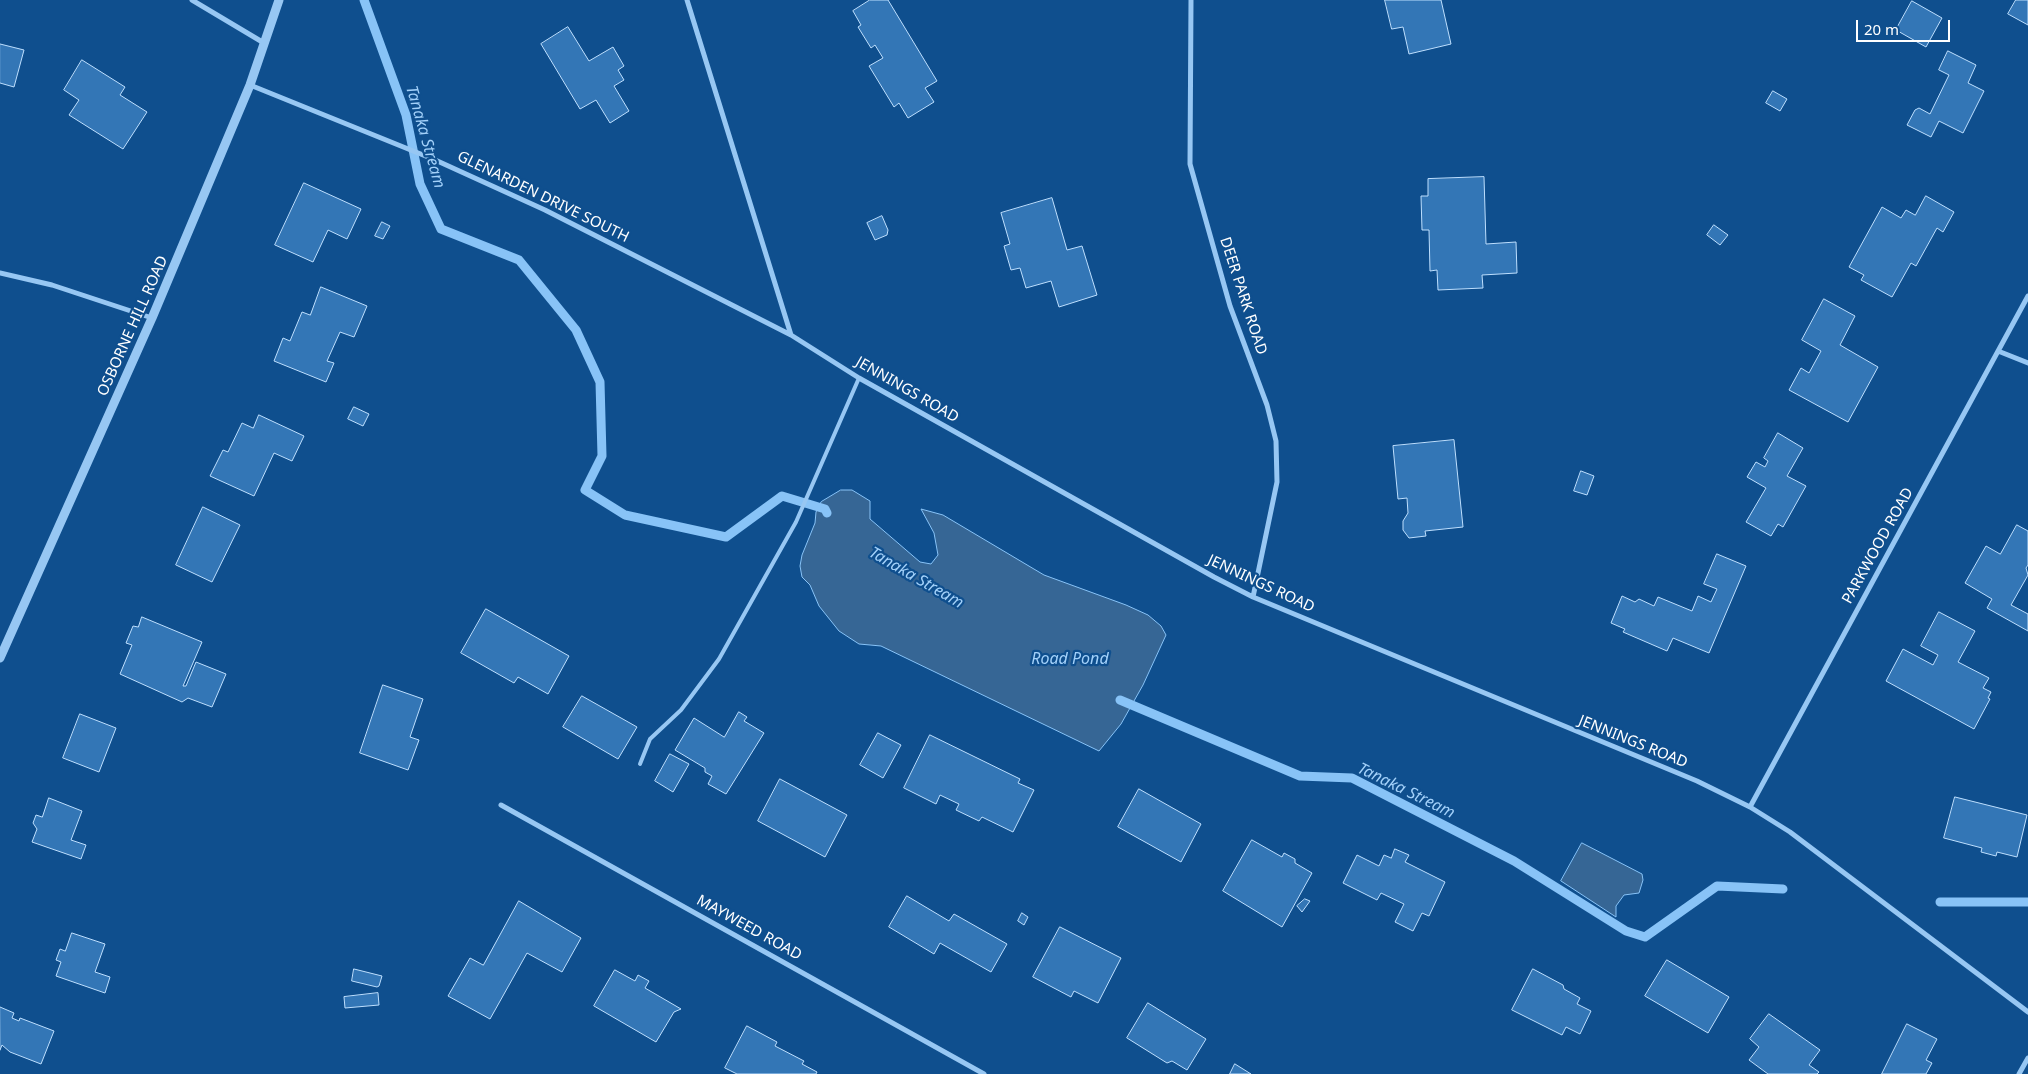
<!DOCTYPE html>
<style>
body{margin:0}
#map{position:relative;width:2028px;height:1074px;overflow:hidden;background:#0f4f8e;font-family:"Noto Sans",sans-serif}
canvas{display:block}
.scale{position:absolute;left:1856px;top:20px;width:94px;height:22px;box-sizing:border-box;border:2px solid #fff;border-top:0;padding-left:6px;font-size:15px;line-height:18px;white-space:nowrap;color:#fff;-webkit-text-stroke:4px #0f4f8e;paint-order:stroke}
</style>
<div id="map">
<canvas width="2028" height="1074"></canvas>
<div class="scale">20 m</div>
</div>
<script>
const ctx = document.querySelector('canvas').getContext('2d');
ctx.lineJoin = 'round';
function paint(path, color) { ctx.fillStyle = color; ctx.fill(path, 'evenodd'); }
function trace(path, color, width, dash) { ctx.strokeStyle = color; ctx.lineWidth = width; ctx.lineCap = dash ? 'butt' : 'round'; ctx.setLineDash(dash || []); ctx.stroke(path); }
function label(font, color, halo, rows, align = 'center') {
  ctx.font = font + ' "Noto Sans",sans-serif'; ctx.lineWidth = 4.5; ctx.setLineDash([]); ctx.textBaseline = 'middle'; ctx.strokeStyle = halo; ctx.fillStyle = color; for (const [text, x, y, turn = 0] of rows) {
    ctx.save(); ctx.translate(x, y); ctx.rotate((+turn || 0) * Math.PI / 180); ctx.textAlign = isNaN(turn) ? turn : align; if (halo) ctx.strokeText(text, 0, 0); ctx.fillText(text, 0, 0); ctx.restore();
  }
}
const water = new Path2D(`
 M 841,490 L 852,490 L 870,501 L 870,519 L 920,562 L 931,564 L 938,555 L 934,533 L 921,509 L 943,515 L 1044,575 L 1126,605 L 1148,615 L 1161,626 L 1166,635 L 1143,685 L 1121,724 L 1099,751 L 881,646 L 859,644 L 839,631 L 819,606 L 810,585 L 802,577 L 800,566 L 802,555 L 815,523 L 816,512 L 821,502 Z
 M 1582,843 L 1642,874 L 1643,880 L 1639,893 L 1624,895 L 1616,906 L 1616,917 L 1561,881 Z`);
paint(water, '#366695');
trace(water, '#88c3f7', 1);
trace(new Path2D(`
 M 364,0 L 406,115 L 420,184 L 441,229 L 519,260 L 576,330 L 600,382 L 602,456 L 585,490 L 625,515 L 726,537 L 782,496 L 825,509 L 827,513
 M 1120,700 L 1300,776 L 1352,778 L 1514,861 L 1626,931 L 1645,937 L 1717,886 L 1783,889
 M 1940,902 L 2028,902`), '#88c3f7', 9);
const building = new Path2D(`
 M 870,0 L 888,0 L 937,81 L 925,88 L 934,102 L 908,118 L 899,103 L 894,107 L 869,66 L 883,58 L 875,45 L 871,48 L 858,27 L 861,25 L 853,11 Z
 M 1385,0 L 1441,0 L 1451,44 L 1409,54 L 1403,27 L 1392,29 Z
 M 2016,0 L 2028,0 L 2028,25 L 2008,14 Z
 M 1912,1 L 1942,18 L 1926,47 L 1896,30 Z
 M 568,27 L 589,61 L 613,47 L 624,66 L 618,70 L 624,80 L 614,86 L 629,111 L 610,123 L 596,100 L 580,109 L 541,44 Z
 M 0,44 L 24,50 L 14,87 L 0,83 Z
 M 1948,51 L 1976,65 L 1968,83 L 1984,91 L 1963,133 L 1939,121 L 1931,137 L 1907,125 L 1915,110 L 1919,108 L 1930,114 L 1949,75 L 1939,70 Z
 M 82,60 L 125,87 L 120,95 L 147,112 L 123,149 L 69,115 L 79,100 L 64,90 Z
 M 1773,91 L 1787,99 L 1780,111 L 1766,103 Z
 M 1484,177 L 1486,244 L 1516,242 L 1517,273 L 1482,275 L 1483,288 L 1438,290 L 1437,270 L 1430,271 L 1429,230 L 1422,230 L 1421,196 L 1428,196 L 1428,179 Z
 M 304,183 L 361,209 L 347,239 L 328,230 L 313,262 L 275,245 Z
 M 1926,196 L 1954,212 L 1943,232 L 1937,228 L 1916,266 L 1911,263 L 1892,297 L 1861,280 L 1864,275 L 1849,267 L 1882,207 L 1901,218 L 1906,210 L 1915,215 Z
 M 1052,198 L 1067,250 L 1082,246 L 1097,295 L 1059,307 L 1051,281 L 1026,288 L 1020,268 L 1011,270 L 1004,246 L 1010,244 L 1001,213 Z
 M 882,216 L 888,230 L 887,235 L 875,240 L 867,223 Z
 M 382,222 L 390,226 L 383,239 L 375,236 Z
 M 1714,225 L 1728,235 L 1720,245 L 1707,235 Z
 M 321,287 L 367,306 L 354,337 L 340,332 L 327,361 L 334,363 L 326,382 L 274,361 L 283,338 L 290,341 L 302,312 L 310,315 Z
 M 1824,299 L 1855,316 L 1840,345 L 1878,367 L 1848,422 L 1789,390 L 1801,368 L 1809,373 L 1821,351 L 1802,340 Z
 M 354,407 L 369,414 L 363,426 L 348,419 Z
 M 259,415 L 304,436 L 292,461 L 274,453 L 254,496 L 210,476 L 223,450 L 228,452 L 242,423 L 253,428 Z
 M 1778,433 L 1803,448 L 1787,476 L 1806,486 L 1783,527 L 1778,524 L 1771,536 L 1746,522 L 1766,488 L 1747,477 L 1756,462 L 1765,467 L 1768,461 L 1764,458 Z
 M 1454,440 L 1463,527 L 1425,531 L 1426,536 L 1409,538 L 1403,530 L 1403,521 L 1408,513 L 1407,498 L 1398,499 L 1393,446 Z
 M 1581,471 L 1594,476 L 1587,495 L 1574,491 Z
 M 203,507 L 240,525 L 212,582 L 176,565 Z
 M 2017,525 L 2028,531 L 2028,565 L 2026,568 L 2028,575 L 2011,605 L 2028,614 L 2028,631 L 1987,608 L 1992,599 L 1965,583 L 1986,546 L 2000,554 Z
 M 1717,554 L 1746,566 L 1709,653 L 1673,638 L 1667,651 L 1623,632 L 1625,629 L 1611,623 L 1622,596 L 1635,602 L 1639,599 L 1654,606 L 1658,597 L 1692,611 L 1698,596 L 1711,602 L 1717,589 L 1704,584 Z
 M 486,609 L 569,656 L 548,694 L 518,677 L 514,683 L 461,653 Z
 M 1939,612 L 1975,631 L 1958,662 L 1989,678 L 1983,688 L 1991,692 L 1988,698 L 1990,699 L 1974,729 L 1886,681 L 1903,649 L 1933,665 L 1938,655 L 1921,646 Z
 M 142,617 L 202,642 L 183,686 L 186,686 L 196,662 L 226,674 L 212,707 L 188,698 L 182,702 L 120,674 L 132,645 L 126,643 L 133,626 L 138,627 Z
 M 383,685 L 423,699 L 410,737 L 419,740 L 408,770 L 360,753 Z
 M 582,696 L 637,727 L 618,759 L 563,727 Z
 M 739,712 L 747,717 L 744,721 L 764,733 L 726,794 L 708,784 L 712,776 L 705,772 L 705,768 L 675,750 L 694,718 L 724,737 Z
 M 80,714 L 116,728 L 99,772 L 63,758 Z
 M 878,733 L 901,745 L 883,778 L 860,765 Z
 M 930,735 L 1020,779 L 1018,783 L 1034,790 L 1013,832 L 982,817 L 979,821 L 956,810 L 959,804 L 940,795 L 936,804 L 904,788 Z
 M 670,754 L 689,764 L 673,792 L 655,781 Z
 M 780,779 L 847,815 L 825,857 L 758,821 Z
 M 1139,789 L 1201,824 L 1181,862 L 1118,827 Z
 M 1955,797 L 2027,815 L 2017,857 L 1997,852 L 1996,856 L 1981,852 L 1982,848 L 1944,838 Z
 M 49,798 L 82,811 L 71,840 L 86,845 L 81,859 L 32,842 L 37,829 L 33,823 L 36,815 L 42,817 Z
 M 1252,840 L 1282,857 L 1284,853 L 1295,859 L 1295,863 L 1312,873 L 1282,927 L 1223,891 Z
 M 1395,849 L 1409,855 L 1405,862 L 1445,882 L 1429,916 L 1422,913 L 1413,931 L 1395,922 L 1404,904 L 1381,893 L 1377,900 L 1343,883 L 1357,855 L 1379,866 L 1384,855 L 1391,858 Z
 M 907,896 L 949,921 L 954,914 L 1007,944 L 991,972 L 940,943 L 934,954 L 889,927 Z
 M 1305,899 L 1310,901 L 1302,912 L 1297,906 Z
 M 519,901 L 581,938 L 562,972 L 527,953 L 490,1019 L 448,996 L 470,958 L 483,965 Z
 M 1022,913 L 1028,917 L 1024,925 L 1018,921 Z
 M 1060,927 L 1121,958 L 1098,1003 L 1074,991 L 1071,997 L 1033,977 Z
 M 72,933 L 105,944 L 95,972 L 110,977 L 105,993 L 56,976 L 61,962 L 56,960 L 60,949 L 65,951 Z
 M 1667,960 L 1729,997 L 1708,1033 L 1645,996 Z
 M 354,969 L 382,976 L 379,986 L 377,987 L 352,981 Z
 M 1533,969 L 1563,985 L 1564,989 L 1580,998 L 1577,1004 L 1591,1011 L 1580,1034 L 1566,1027 L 1562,1035 L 1512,1010 Z
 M 615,970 L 635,981 L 638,975 L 649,981 L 645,988 L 681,1009 L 674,1012 L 656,1042 L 594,1006 Z
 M 378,993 L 379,1005 L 345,1008 L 344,997 Z
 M 1148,1003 L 1206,1039 L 1187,1070 L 1172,1061 L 1167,1063 L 1127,1038 Z
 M 0,1007 L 14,1013 L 12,1018 L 19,1021 L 20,1018 L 54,1031 L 41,1064 L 10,1052 L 2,1045 L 0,1050 Z
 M 1769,1014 L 1820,1050 L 1809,1065 L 1819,1072 L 1817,1074 L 1768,1074 L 1749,1060 L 1759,1047 L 1750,1039 Z
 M 1907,1024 L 1937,1039 L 1926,1060 L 1932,1063 L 1926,1074 L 1882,1074 Z
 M 747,1026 L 777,1042 L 775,1046 L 804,1061 L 802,1064 L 817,1072 L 816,1074 L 737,1074 L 725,1068 Z
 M 1235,1064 L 1251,1074 L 1230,1074 Z`);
paint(building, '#3376b6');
trace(building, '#bedffe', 1);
trace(new Path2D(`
 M 640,764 L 650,739 L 681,710 L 719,659 L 796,522 L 859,378`), '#97c7f3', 4);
trace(new Path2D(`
 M 192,0 L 264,43
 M 687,0 L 791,335 L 859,378 L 1214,577 L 1253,597 L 1697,781 L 1750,807 L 1790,832 L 2028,1012
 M 1191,0 L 1190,164 L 1230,306 L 1267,405 L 1276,441 L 1277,482 L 1253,597
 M 250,85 L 433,159 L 545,210 L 791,335
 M 0,273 L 52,285 L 152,318
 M 1998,351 L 2028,363
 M 501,805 L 984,1074
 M 1750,807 L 2028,296
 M 2019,1074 L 2028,1058`), '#97c7f3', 5);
trace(new Path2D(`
 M 0,658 L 152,318 L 250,85 L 279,0`), '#97c7f3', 9);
label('15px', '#fff', '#0f4f8e', [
 ["GLENARDEN DRIVE SOUTH",543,197,26],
 ["DEER PARK ROAD",1243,296,72],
 ["OSBORNE HILL ROAD",133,326,-66],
 ["JENNINGS ROAD",907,390,30],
 ["PARKWOOD ROAD",1878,546,-61],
 ["JENNINGS ROAD",1261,584,25],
 ["JENNINGS ROAD",1633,742,22],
 ["MAYWEED ROAD",749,928,29]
]);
label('italic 16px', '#a3d1fa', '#0f4f8e', [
 ["Tanaka Stream",425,137,74],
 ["Tanaka Stream",916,578,30],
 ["Road Pond",1070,659],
 ["Tanaka Stream",1406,791,26]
]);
</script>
